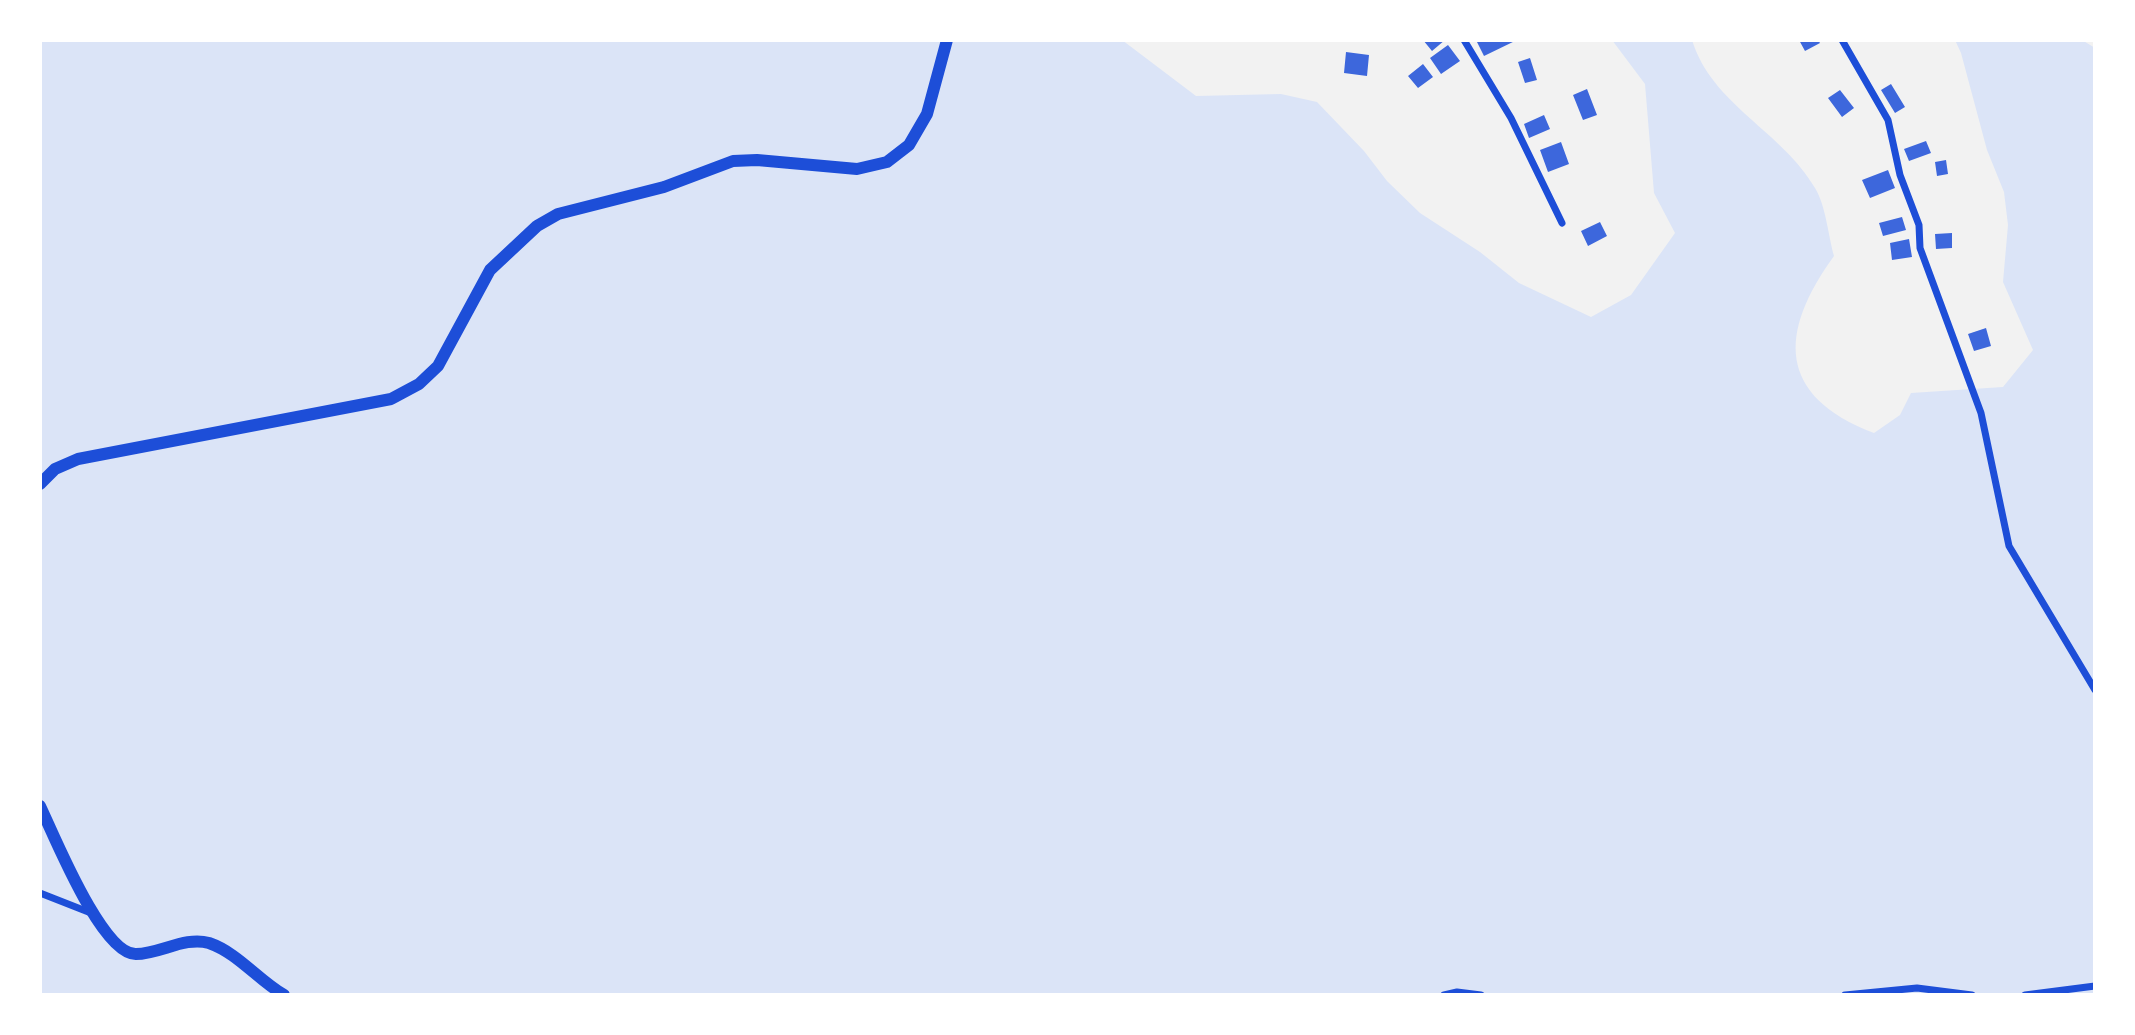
<!DOCTYPE html>
<style>
body{margin:0}
#map{position:relative;width:2135px;height:1035px;overflow:hidden;background:#f2f2f2;font-family:"Libre Baskerville",serif}
canvas{display:block}
.frame{position:absolute;inset:0;border:42px solid #fff;pointer-events:none}
</style>
<div id="map">
<canvas width="2135" height="1035"></canvas>
<div class="frame"></div>
</div>
<script>
const ctx = document.querySelector('canvas').getContext('2d');
ctx.lineJoin = 'round';
function paint(path, color) { ctx.fillStyle = color; ctx.fill(path, 'evenodd'); }
function trace(path, color, width, dash) { ctx.strokeStyle = color; ctx.lineWidth = width; ctx.lineCap = dash ? 'butt' : 'round'; ctx.setLineDash(dash || []); ctx.stroke(path); }
paint(new Path2D(`
 M 40,40 L 1122,40 L 1196,96 L 1281,94 L 1317,102 L 1364,151 L 1387,181 L 1420,213 L 1480,252 L 1519,283 L 1591,317 L 1631,295 L 1675,233 L 1654,193 L 1645,84 L 1612,40 L 1692,40 C 1712,105 1782,131 1815,188 C 1826,206 1828,235 1834,256 C 1778,333 1777,396 1874,433 L 1900,415 L 1911,393 L 2003,387 L 2033,350 L 2003,282 L 2008,225 L 2004,192 L 1987,150 L 1961,53 L 1955,40 L 2082,40 L 2095,48 L 2095,995 L 40,995 Z`), '#dbe4f7');
paint(new Path2D(`
 M 1423,40 L 1445,40 L 1432,51 Z
 M 1476,40 L 1517,40 L 1484,56 Z
 M 1799,40 L 1818,40 L 1820,43 L 1805,51 Z
 M 1448,45 L 1460,61 L 1441,74 L 1430,58 Z
 M 1346,52 L 1369,55 L 1367,76 L 1344,73 Z
 M 1530,58 L 1537,80 L 1525,83 L 1518,62 Z
 M 1423,64 L 1433,77 L 1418,88 L 1408,76 Z
 M 1891,84 L 1905,107 L 1895,113 L 1881,90 Z
 M 1587,89 L 1597,115 L 1583,120 L 1573,95 Z
 M 1840,90 L 1854,108 L 1842,117 L 1828,98 Z
 M 1544,115 L 1550,129 L 1529,138 L 1524,124 Z
 M 1926,141 L 1931,153 L 1909,161 L 1904,149 Z
 M 1561,142 L 1569,164 L 1548,172 L 1540,150 Z
 M 1946,160 L 1948,174 L 1937,176 L 1935,162 Z
 M 1888,170 L 1895,188 L 1870,198 L 1862,180 Z
 M 1902,217 L 1906,230 L 1883,236 L 1879,223 Z
 M 1600,222 L 1607,236 L 1588,246 L 1581,231 Z
 M 1952,233 L 1952,248 L 1936,249 L 1935,234 Z
 M 1909,239 L 1912,257 L 1892,260 L 1890,243 Z
 M 1986,328 L 1991,346 L 1974,351 L 1968,334 Z`), '#3d67dc');
trace(new Path2D(`
 M 1464,40 L 1511,118 L 1562,223
 M 1842,40 L 1888,120 L 1900,175 L 1919,225 L 1920,248 L 1981,413 L 2009,546 L 2095,690
 M 40,893 L 91,913
 M 1444,995 L 1457,992 L 1481,995
 M 1845,995 L 1917,988 L 1972,995
 M 2025,995 L 2095,986`), '#1d4ed8', 7);
trace(new Path2D(`
 M 40,484 L 55,469 L 78,459 L 391,399 L 419,384 L 438,366 L 490,270 L 537,226 L 558,214 L 664,187 L 733,161 L 757,160 L 857,169 L 887,162 L 909,145 L 927,114 L 947,40
 M 40,806 C 54,835 102,955 136,954 C 160,954 185,936 209,943 C 238,953 258,980 284,995`), '#1d4ed8', 12);
</script>
